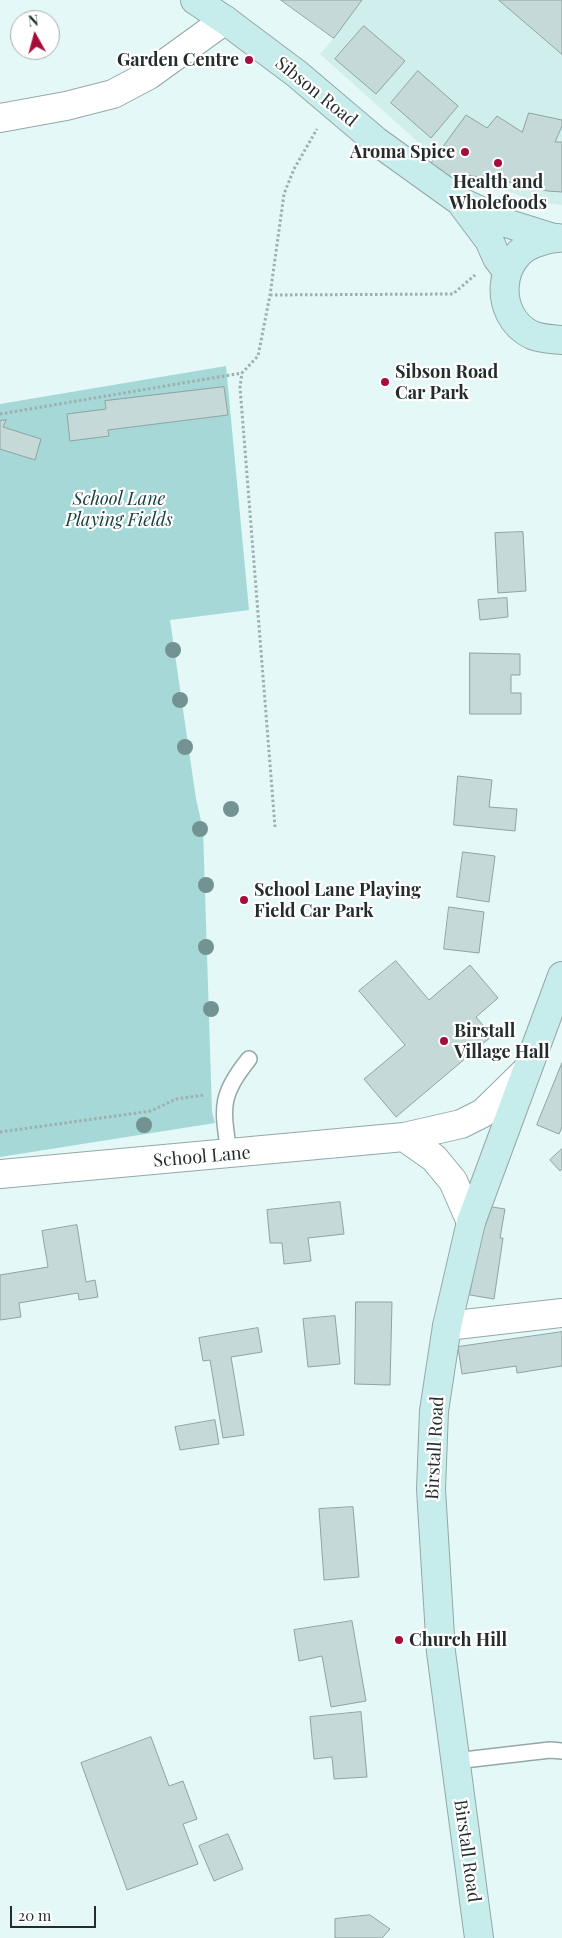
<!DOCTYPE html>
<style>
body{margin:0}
#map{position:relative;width:562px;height:1938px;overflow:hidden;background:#e3f8f7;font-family:"Playfair Display",serif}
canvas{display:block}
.north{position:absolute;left:10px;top:10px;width:50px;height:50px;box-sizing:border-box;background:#fff;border:1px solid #a7abab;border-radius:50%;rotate:353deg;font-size:14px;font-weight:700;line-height:20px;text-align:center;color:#242c2c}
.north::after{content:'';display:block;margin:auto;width:18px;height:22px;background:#a60d3b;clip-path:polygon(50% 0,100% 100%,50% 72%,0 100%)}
.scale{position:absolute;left:10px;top:1906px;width:86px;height:22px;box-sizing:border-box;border:2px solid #242c2c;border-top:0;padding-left:6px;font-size:15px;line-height:18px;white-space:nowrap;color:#242c2c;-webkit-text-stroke:4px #fff;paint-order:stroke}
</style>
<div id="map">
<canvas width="562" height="1938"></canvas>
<div class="north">N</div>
<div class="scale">20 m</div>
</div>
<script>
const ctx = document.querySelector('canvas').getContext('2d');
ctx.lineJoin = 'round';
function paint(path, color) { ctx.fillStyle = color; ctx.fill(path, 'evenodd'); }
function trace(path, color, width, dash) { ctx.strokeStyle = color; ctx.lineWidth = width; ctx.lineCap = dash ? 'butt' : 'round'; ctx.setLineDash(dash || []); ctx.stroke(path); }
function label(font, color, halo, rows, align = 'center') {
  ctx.font = font + ' "Playfair Display",serif'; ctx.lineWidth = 4.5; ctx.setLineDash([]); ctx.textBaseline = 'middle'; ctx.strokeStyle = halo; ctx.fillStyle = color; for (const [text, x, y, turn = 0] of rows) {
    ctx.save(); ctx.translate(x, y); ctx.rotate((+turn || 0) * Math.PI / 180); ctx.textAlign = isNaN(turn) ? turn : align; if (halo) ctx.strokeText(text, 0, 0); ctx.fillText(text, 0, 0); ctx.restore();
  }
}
paint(new Path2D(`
 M 362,0 L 562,0 L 562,205 L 536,202 L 447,168 L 320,54 L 334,38 Z`), '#d0eeec');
paint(new Path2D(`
 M 226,366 L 249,610 L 170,620 L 196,799 L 203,829 L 212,1112 L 215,1123 L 0,1157 L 0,404 Z`), '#a5d8d6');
const building = new Path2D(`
 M 281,0 L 362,0 L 334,38 Z
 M 499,0 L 562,0 L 562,54 Z
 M 364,26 L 405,61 L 376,94 L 335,59 Z
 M 418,71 L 458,106 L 431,138 L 391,103 Z
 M 529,113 L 562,120 L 562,126 L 555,142 L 562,142 L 562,192 L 548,191 L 515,183 L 455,173 L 450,178 L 431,163 L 466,115 L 487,128 L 497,116 L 522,132 Z
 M 224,387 L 228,415 L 108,430 L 109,436 L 70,441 L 67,414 L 106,409 L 105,401 Z
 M 6,420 L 3,427 L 41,439 L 35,460 L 0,449 L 0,421 Z
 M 523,532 L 526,591 L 498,593 L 495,533 Z
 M 507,598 L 508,617 L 480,620 L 478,600 Z
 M 470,653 L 520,654 L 520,675 L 511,675 L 511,693 L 521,693 L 521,714 L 470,714 Z
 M 458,776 L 492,780 L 489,807 L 517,809 L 515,831 L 454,825 Z
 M 463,852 L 495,856 L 489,902 L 457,897 Z
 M 449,907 L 484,912 L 479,953 L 444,949 Z
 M 396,961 L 429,1000 L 470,965 L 498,998 L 476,1017 L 492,1036 L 396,1117 L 364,1079 L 405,1045 L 359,991 Z
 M 562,1063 L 562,1127 L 559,1134 L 537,1125 Z
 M 562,1149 L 562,1169 L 560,1171 L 550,1160 Z
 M 340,1202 L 344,1234 L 308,1238 L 311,1261 L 284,1264 L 282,1243 L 270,1243 L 267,1210 Z
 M 486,1206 L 505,1209 L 500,1238 L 503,1238 L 494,1299 L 470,1295 Z
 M 77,1225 L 86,1282 L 95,1280 L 98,1297 L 79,1300 L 78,1293 L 19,1303 L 21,1317 L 0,1320 L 0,1275 L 48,1267 L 42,1231 Z
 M 356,1302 L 392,1302 L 390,1385 L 355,1384 Z
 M 335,1316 L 340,1364 L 308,1367 L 303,1319 Z
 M 258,1328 L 262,1352 L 231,1357 L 244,1435 L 223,1438 L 210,1360 L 203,1361 L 199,1338 Z
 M 562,1332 L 562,1366 L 517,1373 L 516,1366 L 462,1374 L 458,1347 Z
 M 215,1420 L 219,1444 L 180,1450 L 175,1427 Z
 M 353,1507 L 359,1577 L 324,1580 L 319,1509 Z
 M 352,1621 L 366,1701 L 331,1707 L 322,1656 L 299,1661 L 294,1630 Z
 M 361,1712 L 367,1777 L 334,1779 L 332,1757 L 314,1759 L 310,1717 Z
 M 151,1737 L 169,1786 L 183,1781 L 197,1819 L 183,1824 L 198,1864 L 127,1890 L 81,1763 Z
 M 228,1834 L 243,1869 L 214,1881 L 199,1846 Z
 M 370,1915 L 390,1929 L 382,1938 L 335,1938 L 335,1919 Z`);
paint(building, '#c4d9d8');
trace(building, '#8fa3a2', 1);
const lane = new Path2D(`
 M 229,1154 C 223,1109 218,1097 249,1059
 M 455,1761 L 550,1750 L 562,1751`);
const street = new Path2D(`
 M 0,118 L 66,106 L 113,94 L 149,75 L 225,20
 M 404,1137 L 434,1158 L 453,1181 L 471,1222
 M 0,1174 L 404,1137 L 461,1124 L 483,1113 L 527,1070
 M 447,1326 L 562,1313`);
const secondary = new Path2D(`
 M 195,0 L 225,20 L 297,74 L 376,141 L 461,202 L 509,224 L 554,238
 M 462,204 L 489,240 L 497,258 L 507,271
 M 558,238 C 552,238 545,240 539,242 C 497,253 492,316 532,335 C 541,339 552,339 562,340
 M 479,1938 L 441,1652 L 431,1489 L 434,1411 L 447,1326 L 471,1222 L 562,976`);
trace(lane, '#94a8a7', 18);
trace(street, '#94a8a7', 30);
trace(secondary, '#94a8a7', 30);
trace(new Path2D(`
 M 270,295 L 453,294 L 475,275
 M 0,414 L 242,373
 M 275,827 L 240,387 L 242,373 L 258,356 L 270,295 L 284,194 L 294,169 L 317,129
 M 0,1132 L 151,1111 L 176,1099 L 205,1095`), '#9fafaf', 3, [2.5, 2.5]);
trace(lane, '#fff', 15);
trace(street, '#fff', 28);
trace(secondary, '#c6edec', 28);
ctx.fillStyle = '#739392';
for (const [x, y] of [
 [173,650],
 [180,700],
 [185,747],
 [231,809],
 [200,829],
 [206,885],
 [206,947],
 [211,1009],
 [144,1125]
]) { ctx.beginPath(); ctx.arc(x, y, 8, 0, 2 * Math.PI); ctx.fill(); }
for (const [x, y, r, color] of [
 [249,60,5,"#a60d3b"],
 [465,152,5,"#a60d3b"],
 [498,163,5,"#a60d3b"],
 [385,382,5,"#a60d3b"],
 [244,900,5,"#a60d3b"],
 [444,1041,5,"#a60d3b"],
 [399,1640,5,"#a60d3b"]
]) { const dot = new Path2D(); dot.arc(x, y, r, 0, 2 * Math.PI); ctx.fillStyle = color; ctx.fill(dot); trace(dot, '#fff', 2); }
label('bold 18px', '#242c2c', '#fff', [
 ["Garden Centre",239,60,"right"],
 ["Aroma Spice",455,152,"right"],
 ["Health and",498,182,"center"],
 ["Wholefoods",498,203,"center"],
 ["Sibson Road",395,372],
 ["Car Park",395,393],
 ["School Lane Playing",254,890],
 ["Field Car Park",254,911],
 ["Birstall",454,1031],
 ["Village Hall",454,1052],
 ["Church Hill",409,1640]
], 'left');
label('18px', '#242c2c', '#fff', [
 ["Sibson Road",316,92,39],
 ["School Lane",202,1157,-5],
 ["Birstall Road",435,1448,-87],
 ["Birstall Road",467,1851,82]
]);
label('italic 18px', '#18403f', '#fff', [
 ["School Lane",119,499],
 ["Playing Fields",119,520]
]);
</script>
